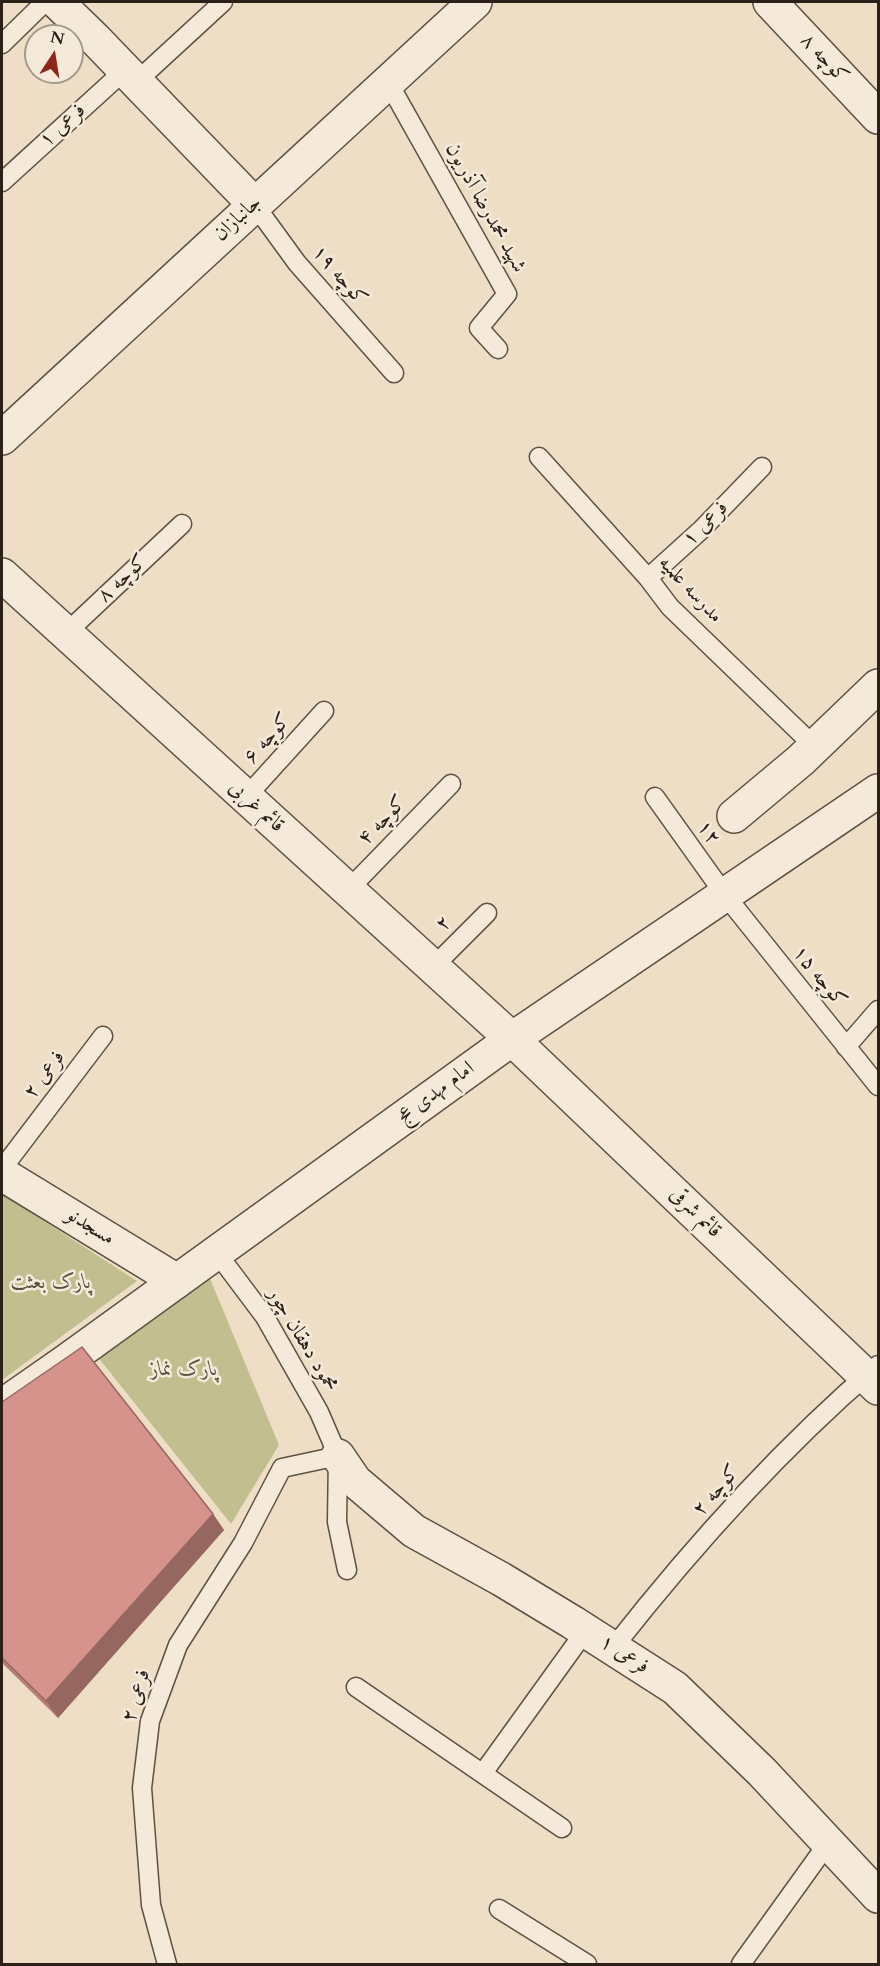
<!DOCTYPE html>
<meta charset="utf-8">
<style>
body{margin:0}
#map{position:relative;width:880px;height:1966px;overflow:hidden;background:#efdec6;font-family:Cardo,serif}
canvas{display:block}
.frame{position:absolute;inset:0;border:3px solid #2c2119;pointer-events:none}
.north{position:absolute;left:24px;top:24px;width:60px;height:60px;box-sizing:border-box;background:#f5eada;border:2px solid #a59a8d;border-radius:50%;rotate:12deg;font-size:16px;font-weight:700;line-height:24px;text-align:center;color:#2c2119}
.north::after{content:'';display:block;margin:auto;width:21px;height:27px;background:#8f2418;clip-path:polygon(50% 0,100% 100%,50% 72%,0 100%)}
</style>
<div id="map">
<canvas width="880" height="1966"></canvas>
<div class="frame"></div>
<div class="north">N</div>
</div>
<script>
const ctx = document.querySelector('canvas').getContext('2d');
ctx.lineJoin = 'round';
function paint(path, color) { ctx.fillStyle = color; ctx.fill(path, 'evenodd'); }
function trace(path, color, width, dash) { ctx.strokeStyle = color; ctx.lineWidth = width; ctx.lineCap = dash ? 'butt' : 'round'; ctx.setLineDash(dash || []); ctx.stroke(path); }
function label(font, color, halo, rows, align = 'center') {
  ctx.font = font + ' Cardo,Amiri,serif'; ctx.lineWidth = 5; ctx.setLineDash([]); ctx.textBaseline = 'middle'; ctx.strokeStyle = halo; ctx.fillStyle = color; for (const [text, x, y, turn = 0] of rows) {
    ctx.save(); ctx.translate(x, y); ctx.rotate((+turn || 0) * Math.PI / 180); ctx.textAlign = isNaN(turn) ? turn : align; if (halo) ctx.strokeText(text, 0, 0); ctx.fillText(text, 0, 0); ctx.restore();
  }
}
paint(new Path2D(`
 M 2,1194 L 137,1281 L 2,1380 Z
 M 209,1276 L 279,1445 L 231,1524 L 97,1356 Z`), '#c1bf90');
const service = new Path2D(`
 M 2,44 L 45,2
 M 136,82 L 223,2
 M 388,82 L 507,294 L 479,328 L 498,349
 M 2,182 L 125,70
 M 254,204 L 297,263 L 394,373
 M 539,457 L 648,578 L 670,607 L 815,747
 M 648,578 L 701,530 L 762,467
 M 65,634 L 182,524
 M 246,797 L 324,711
 M 655,797 L 725,895 L 878,1086
 M 348,890 L 451,784
 M 433,967 L 487,913
 M 846,1047 L 878,1010
 M 2,1169 L 103,1036
 M 217,1253 L 265,1317 L 319,1412 L 338,1456
 M 613,1648 C 693,1546 780,1449 878,1365
 M 356,1687 L 562,1828
 M 483,1773 L 586,1630
 M 499,1909 L 587,1964
 M 167,1964 L 151,1905 L 142,1788 L 150,1721 L 178,1645 L 243,1543 L 282,1468 L 338,1456 L 337,1522 L 347,1570
 M 741,1964 L 828,1843`);
const minor = new Path2D(`
 M 57,2 L 95,39 L 254,204
 M 770,2 L 878,117
 M 734,816 L 801,760 L 878,686
 M 2,1174 L 177,1281
 M 338,1456 L 355,1481 L 414,1531 L 501,1579 L 572,1622 L 675,1688 L 762,1772 L 878,1896`);
const tertiary = new Path2D(`
 M 2,438 L 475,2
 M 2,575 L 512,1039 L 878,1388
 M 2,1406 L 65,1362 L 512,1039 L 878,791`);
trace(service, '#5d5044', 21);
trace(minor, '#5d5044', 36);
trace(tertiary, '#5d5044', 36);
trace(service, '#f5eada', 18);
trace(minor, '#f5eada', 33);
trace(tertiary, '#f5eada', 33);
paint(new Path2D(`
 M 2,1402 L 213,1514 L 224,1530 L 58,1718 L 2,1663 Z`), '#b87e78');
paint(new Path2D(`
 M 213,1514 L 224,1530 L 58,1718 L 46,1701 Z`), '#966761');
const building = new Path2D(`
 M 82,1347 L 213,1514 L 46,1701 L 2,1658 L 2,1402 Z`);
paint(building, '#d6938b');
trace(building, '#966761', 1.5);
label('21px', '#2c2119', '#f5eada', [
 ["کوچه ۸",824,59,47],
 ["فرعی ۱",63,126,-42],
 ["شهید محمدرضا آذریون",485,208,61],
 ["جانبازان",238,219,-43],
 ["کوچه ۱۹",339,276,49],
 ["فرعی ۱",706,524,-44],
 ["کوچه ۸",123,579,-43],
 ["مدرسه علمیه",690,590,47],
 ["کوچه ۶",268,739,-48],
 ["قائم غربی",256,807,42],
 ["کوچه ۴",383,821,-46],
 ["۱۲",708,833,55],
 ["۲",444,924,-45],
 ["کوچه ۱۵",819,977,51],
 ["فرعی ۲",45,1075,-53],
 ["امام مهدی عج",436,1093,-36],
 ["قائم شرقی",695,1213,44],
 ["مسجدنو",90,1227,32],
 ["محمود دهقان چور",302,1340,59],
 ["کوچه ۲",717,1491,-49],
 ["فرعی ۱",624,1655,33],
 ["فرعی ۲",137,1696,-73]
]);
label('italic 21px', '#59503d', '#f5eada', [
 ["پارک بعثت",51,1283],
 ["پارک نماز",184,1370]
]);
</script>
